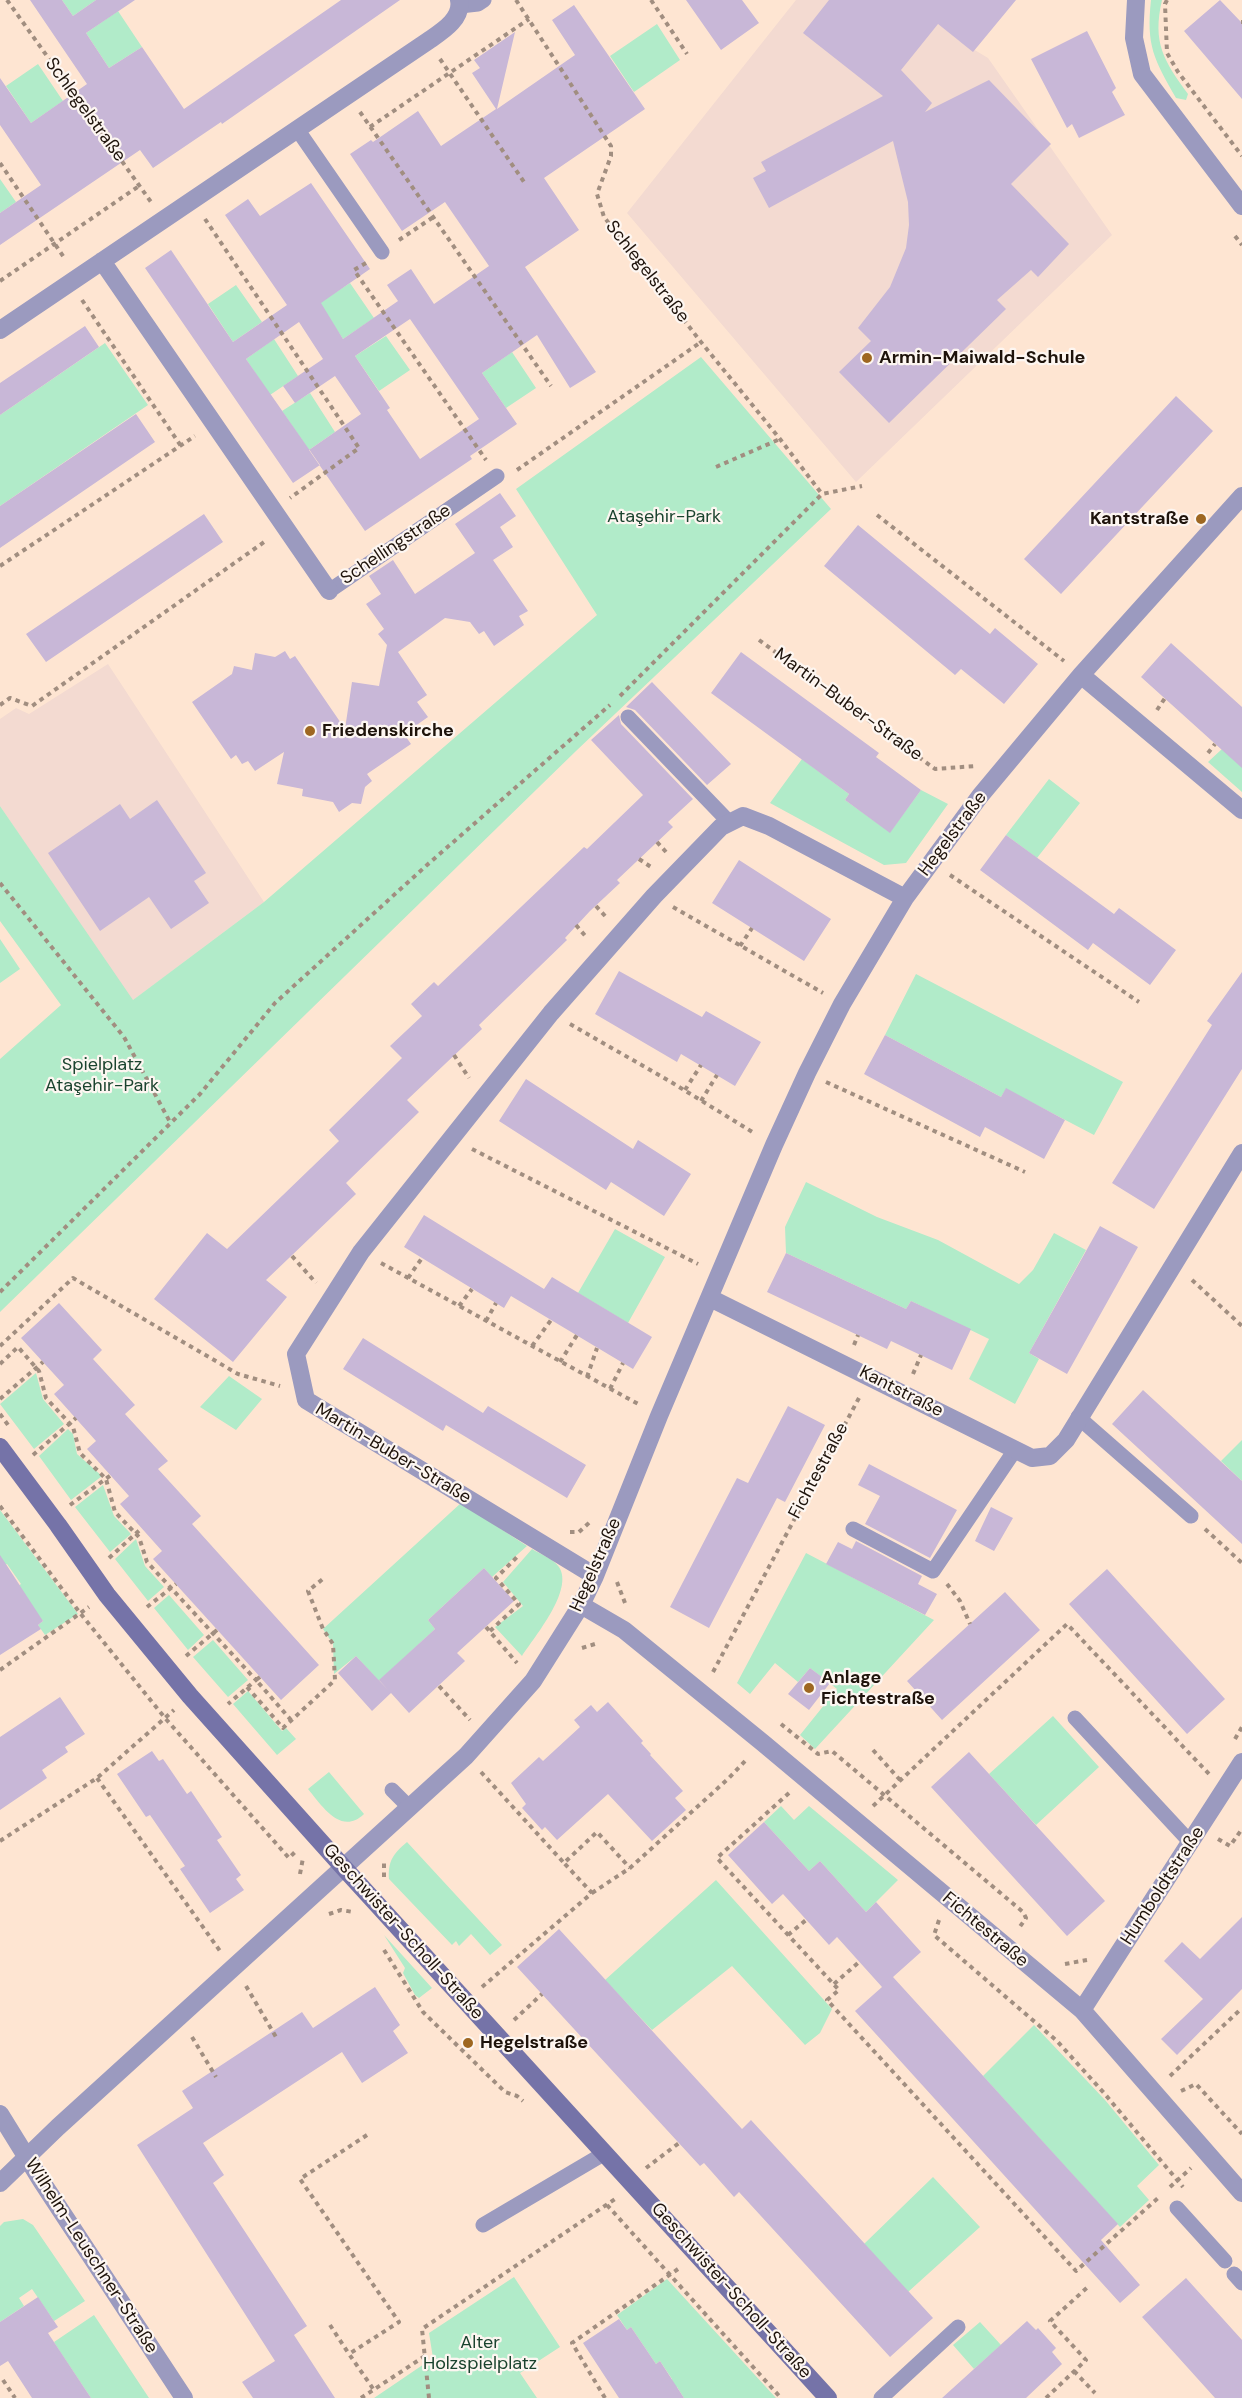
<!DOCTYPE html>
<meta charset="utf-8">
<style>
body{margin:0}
canvas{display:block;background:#fee5d2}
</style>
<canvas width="1242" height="2398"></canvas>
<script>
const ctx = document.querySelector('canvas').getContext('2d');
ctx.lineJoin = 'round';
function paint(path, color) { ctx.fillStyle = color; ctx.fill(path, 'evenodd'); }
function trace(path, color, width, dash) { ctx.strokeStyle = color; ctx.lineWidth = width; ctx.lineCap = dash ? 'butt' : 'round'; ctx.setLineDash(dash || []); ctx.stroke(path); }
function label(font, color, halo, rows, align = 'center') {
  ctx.font = font + ' "DM Sans",sans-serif'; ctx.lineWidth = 4.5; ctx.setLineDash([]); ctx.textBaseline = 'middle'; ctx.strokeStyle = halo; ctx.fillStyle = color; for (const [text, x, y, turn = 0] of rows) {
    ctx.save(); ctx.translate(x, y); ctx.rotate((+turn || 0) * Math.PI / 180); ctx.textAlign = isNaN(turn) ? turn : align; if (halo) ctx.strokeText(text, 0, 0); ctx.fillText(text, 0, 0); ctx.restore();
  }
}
paint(new Path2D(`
 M 796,0 L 957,0 L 938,24 L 958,40 L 988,58 L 1112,235 L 856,482 L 627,213 Z
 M 108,664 L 264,902 L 132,1001 L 0,806 L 0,719 L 16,708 L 29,714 Z`), '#f3dad1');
paint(new Path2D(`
 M 62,0 L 96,0 L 73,16 Z
 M 1151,0 L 1162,0 C 1152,43 1164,61 1188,94 L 1186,100 L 1176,98 C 1154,59 1146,46 1151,0 Z
 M 118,11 L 142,47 L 109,68 L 86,33 Z
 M 657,24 L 680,60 L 634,92 L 610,56 Z
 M 38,64 L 63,101 L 31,123 L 6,86 Z
 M 0,179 L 16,202 L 0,213 Z
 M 350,283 L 374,318 L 343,339 L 319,303 Z
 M 236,285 L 262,322 L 233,342 L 208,304 Z
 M 386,336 L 410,370 L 379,391 L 355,356 Z
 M 274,339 L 298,376 L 270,395 L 246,359 Z
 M 105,343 L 148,405 L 0,506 L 0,415 Z
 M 512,352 L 536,388 L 506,408 L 482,373 Z
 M 701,357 L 831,509 L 576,751 L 0,1312 L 0,1059 L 61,1005 L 0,921 L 0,806 L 133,1000 L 264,902 L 597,615 L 516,489 Z
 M 310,393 L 335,432 L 309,450 L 282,411 Z
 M 1222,749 L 1242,762 L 1242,792 L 1208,762 Z
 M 802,759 L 849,794 L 845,800 L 890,832 L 921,790 L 948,804 L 906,863 L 884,865 L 770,803 Z
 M 1049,779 L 1080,803 L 1037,858 L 1006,835 Z
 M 0,939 L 20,969 L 0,983 Z
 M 916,974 L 1123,1082 L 1094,1135 L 1006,1089 L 1001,1097 L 885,1035 Z
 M 806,1182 L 877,1217 L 938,1240 L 1019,1284 L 1033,1270 L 1054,1233 L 1086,1250 L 1029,1353 L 1039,1359 L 1015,1404 L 969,1379 L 989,1339 L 911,1301 L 906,1309 L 786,1253 L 785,1227 Z
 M 615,1229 L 665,1257 L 628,1323 L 578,1293 Z
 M 36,1373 L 43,1399 L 64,1424 L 34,1449 L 0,1404 Z
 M 229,1376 L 262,1399 L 236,1430 L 200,1407 Z
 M 68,1429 L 73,1434 L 77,1454 L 102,1476 L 71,1500 L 39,1456 Z
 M 1242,1440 L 1242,1481 L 1221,1461 Z
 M 103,1485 L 114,1516 L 131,1534 L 110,1552 L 75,1507 Z
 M 461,1503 L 527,1546 L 492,1577 L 484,1568 L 428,1620 L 435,1629 L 379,1681 L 356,1656 L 334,1674 L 333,1644 L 323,1629 Z
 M 0,1510 L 78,1614 L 45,1635 L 38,1625 L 43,1621 L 15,1588 L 21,1584 L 7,1564 L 0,1568 Z
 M 136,1539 L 145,1566 L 164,1587 L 148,1601 L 115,1559 Z
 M 532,1549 C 540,1554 554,1559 559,1567 C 574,1590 535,1636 522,1656 L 495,1627 L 523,1606 L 503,1582 Z
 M 806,1553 L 934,1620 L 815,1749 L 800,1735 L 837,1689 L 810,1668 L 798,1682 L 775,1663 L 750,1694 L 737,1683 Z
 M 169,1595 L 204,1635 L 188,1650 L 154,1608 Z
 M 213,1640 L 248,1680 L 228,1697 L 193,1657 Z
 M 248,1691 L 282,1731 L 286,1728 L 296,1739 L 277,1755 L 233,1704 Z
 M 1053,1716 L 1099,1767 L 1036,1825 L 989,1774 Z
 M 329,1772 L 364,1814 C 341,1836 322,1806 308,1789 Z
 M 781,1806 L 794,1820 L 809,1806 L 898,1880 L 866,1912 L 820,1861 L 809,1871 L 764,1822 Z
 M 407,1842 L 502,1945 L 490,1955 L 471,1934 L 459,1946 L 456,1941 L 452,1945 L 389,1879 C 388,1861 393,1854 407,1842 Z
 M 716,1880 L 832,2009 L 820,2033 L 805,2045 L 732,1966 L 652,2030 L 605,1980 Z
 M 384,1935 L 432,1988 L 419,1998 L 415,1995 L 403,1973 L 405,1968 Z
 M 1034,2025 L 1105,2100 L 1159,2165 L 1137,2186 L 1149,2200 L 1120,2227 L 983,2076 Z
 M 933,2177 L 980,2227 L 908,2292 L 864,2244 Z
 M 23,2219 L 33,2225 L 85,2301 L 54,2321 L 32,2289 L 19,2298 L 24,2306 L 0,2322 L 0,2226 L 4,2222 Z
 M 514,2277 L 560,2347 L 520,2373 L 537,2398 L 374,2398 L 433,2358 L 429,2333 Z
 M 667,2279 L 776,2398 L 684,2398 L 677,2387 L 673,2390 L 672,2379 L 660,2361 L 656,2364 L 631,2327 L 627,2330 L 617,2315 Z
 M 94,2315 L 149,2398 L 91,2398 L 59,2350 L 54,2342 Z
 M 980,2322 L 1001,2345 L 974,2369 L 953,2345 Z`), '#b1ebc9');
paint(new Path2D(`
 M 30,0 L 62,0 L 73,16 L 96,0 L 135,0 L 86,33 L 109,68 L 142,47 L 184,109 L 341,0 L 400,0 L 222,124 L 221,122 L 153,168 L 140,150 L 0,245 L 0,213 L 41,185 L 0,125 L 0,78 L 31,123 L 87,84 Z
 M 686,0 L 742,0 L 759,23 L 721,50 Z
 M 829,0 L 1016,0 L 973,52 L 938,24 L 901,70 L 932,103 L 925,112 L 989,80 L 1051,144 L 1011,184 L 1069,244 L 1038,277 L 1031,270 L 997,300 L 1006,309 L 889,423 L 839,372 L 871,341 L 858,328 L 890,287 L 906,248 L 909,225 L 908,202 L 893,141 L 769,208 L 753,178 L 766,171 L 761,162 L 883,96 L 803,33 Z
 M 1220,0 L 1242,23 L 1242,99 L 1184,31 Z
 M 574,5 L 645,109 L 544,178 L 579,230 L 525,267 L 596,372 L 570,388 L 537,335 L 482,373 L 517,424 L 470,456 L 472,459 L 365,531 L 309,450 L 361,414 L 335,376 L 295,403 L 283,386 L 323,359 L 299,322 L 246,359 L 320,465 L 293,483 L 145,268 L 171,250 L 233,342 L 287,305 L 225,215 L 248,199 L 260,216 L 311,183 L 370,269 L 321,303 L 343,339 L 398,301 L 387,285 L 411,269 L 434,304 L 489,266 L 445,202 L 402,231 L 350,154 L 371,140 L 373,142 L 418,111 L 441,146 L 496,109 L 472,73 L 480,68 L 474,60 L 515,32 L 497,109 L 575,55 L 552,20 ZM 410,319 L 479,419 L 420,459 L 387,410 L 390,408 L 355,356 Z
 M 1087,31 L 1116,88 L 1112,92 L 1125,115 L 1079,138 L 1072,124 L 1067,128 L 1031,59 Z
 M 85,326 L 99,347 L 0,415 L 0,383 Z
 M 1176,396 L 1213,431 L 1061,594 L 1024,559 Z
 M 136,414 L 155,442 L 0,548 L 0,506 Z
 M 500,493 L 516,516 L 500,527 L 513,547 L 493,560 L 528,611 L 519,616 L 524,625 L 494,646 L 484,631 L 479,634 L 470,622 L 445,618 L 398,652 L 427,695 L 417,702 L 428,717 L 404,734 L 411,744 L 367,774 L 372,781 L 365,787 L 361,804 L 352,803 L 339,812 L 333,802 L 302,796 L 303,789 L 277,784 L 284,752 L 255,771 L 248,761 L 242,764 L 236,755 L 231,759 L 192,702 L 232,674 L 234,666 L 252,670 L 255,653 L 275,657 L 285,651 L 290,659 L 295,656 L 345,729 L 352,682 L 379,686 L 387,645 L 378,634 L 384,629 L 366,604 L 381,594 L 369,576 L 393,560 L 415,594 L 475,553 L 455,524 Z
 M 204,514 L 223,542 L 46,662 L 26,634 Z
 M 858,525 L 990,634 L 995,628 L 1038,664 L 1004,704 L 961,669 L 955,675 L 824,566 Z
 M 1171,643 L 1242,707 L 1242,768 L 1141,677 Z
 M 741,652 L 879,753 L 876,757 L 921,790 L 890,833 L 845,800 L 849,794 L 711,693 Z
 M 652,682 L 731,764 L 707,785 L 635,710 L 626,707 Z
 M 619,715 L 621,724 L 693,799 L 668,822 L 673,827 L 617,880 L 620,883 L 590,911 L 565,938 L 567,940 L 479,1025 L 482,1029 L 407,1100 L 419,1112 L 346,1183 L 356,1194 L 266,1280 L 287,1297 L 233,1362 L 154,1299 L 207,1233 L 227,1249 L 339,1141 L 329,1130 L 402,1058 L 390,1046 L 422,1016 L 411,1004 L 434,982 L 438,986 L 584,847 L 587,849 L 643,795 L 591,740 Z
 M 157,800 L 206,873 L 194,881 L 209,903 L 171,929 L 149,897 L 100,931 L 48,853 L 120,804 L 130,819 Z
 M 1006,835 L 1114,914 L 1119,908 L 1176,950 L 1150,985 L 1093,943 L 1088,950 L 980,870 Z
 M 739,860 L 831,919 L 804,961 L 712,903 Z
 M 619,971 L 702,1017 L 706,1011 L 761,1042 L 735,1086 L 681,1054 L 677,1062 L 595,1014 Z
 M 1242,972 L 1242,1069 L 1154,1209 L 1112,1183 L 1212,1025 L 1207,1021 Z
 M 885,1035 L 1001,1097 L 1006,1088 L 1065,1120 L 1044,1159 L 985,1127 L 980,1137 L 864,1074 Z
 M 526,1079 L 633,1149 L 638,1140 L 691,1174 L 664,1216 L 611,1182 L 606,1190 L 499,1121 Z
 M 424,1215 L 544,1289 L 552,1277 L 652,1337 L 633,1369 L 511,1296 L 504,1308 L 404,1247 Z
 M 1100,1226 L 1138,1247 L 1067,1374 L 1029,1353 Z
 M 786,1253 L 906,1309 L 911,1301 L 971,1329 L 952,1370 L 891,1341 L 887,1349 L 767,1292 Z
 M 59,1303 L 102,1350 L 93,1359 L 135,1405 L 125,1414 L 168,1461 L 158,1469 L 201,1516 L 192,1524 L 319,1665 L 281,1700 L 153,1559 L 162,1551 L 120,1504 L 129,1496 L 87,1449 L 96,1441 L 54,1394 L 64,1385 L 21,1338 Z
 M 363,1338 L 483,1413 L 488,1406 L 586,1465 L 567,1498 L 446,1425 L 443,1431 L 343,1369 Z
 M 1143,1390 L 1242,1481 L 1242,1544 L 1112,1424 Z
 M 788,1406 L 825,1425 L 785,1502 L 777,1498 L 709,1628 L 670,1607 L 737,1478 L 748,1483 Z
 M 869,1464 L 957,1510 L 930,1558 L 865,1524 L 880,1496 L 858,1485 Z
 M 991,1507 L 1013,1518 L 994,1551 L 975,1541 Z
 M 856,1541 L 922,1576 L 918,1584 L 937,1594 L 925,1615 L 826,1564 L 838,1542 L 852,1549 Z
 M 0,1555 L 43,1621 L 38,1625 L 41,1629 L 0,1655 Z
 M 484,1568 L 514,1601 L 457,1653 L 465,1661 L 409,1713 L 391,1693 L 372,1711 L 338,1673 L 356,1656 L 389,1691 L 379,1680 L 435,1629 L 428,1620 Z
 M 1107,1569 L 1225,1699 L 1187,1734 L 1069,1604 Z
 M 1005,1592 L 1040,1630 L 942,1720 L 907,1681 Z
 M 810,1668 L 830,1683 L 809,1710 L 788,1694 Z
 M 60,1697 L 85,1734 L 65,1747 L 68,1752 L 42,1770 L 47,1778 L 0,1810 L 0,1737 Z
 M 608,1702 L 643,1741 L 641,1743 L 651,1754 L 650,1755 L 683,1791 L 675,1798 L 686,1810 L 652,1841 L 608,1794 L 557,1840 L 545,1827 L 542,1830 L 522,1808 L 526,1804 L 511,1783 L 539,1757 L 543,1761 L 580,1727 L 574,1720 L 591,1705 L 597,1712 Z
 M 152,1751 L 159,1761 L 163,1759 L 187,1794 L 191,1791 L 222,1837 L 217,1840 L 241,1875 L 236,1879 L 244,1890 L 210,1913 L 180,1869 L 185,1866 L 150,1815 L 146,1817 L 117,1774 Z
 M 969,1752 L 1105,1901 L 1067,1936 L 931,1787 Z
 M 764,1822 L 809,1871 L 820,1861 L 866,1912 L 876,1902 L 921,1952 L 893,1977 L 1118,2224 L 1101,2240 L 1140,2285 L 1120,2303 L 855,2011 L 882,1987 L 837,1937 L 829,1945 L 783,1894 L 772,1904 L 728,1855 Z
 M 1242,1917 L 1242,1989 L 1177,2055 L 1161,2039 L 1203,1999 L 1164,1961 L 1182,1942 L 1200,1959 Z
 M 559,1929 L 742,2129 L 751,2120 L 933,2318 L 890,2357 L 739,2192 L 734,2197 L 704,2163 L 700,2166 L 517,1967 Z
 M 375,1987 L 400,2025 L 393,2031 L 408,2053 L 362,2083 L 342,2052 L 203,2143 L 224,2175 L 213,2183 L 307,2326 L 294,2335 L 335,2398 L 253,2398 L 242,2382 L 275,2361 L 137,2145 L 193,2108 L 182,2091 L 302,2012 L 313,2028 Z
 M 1186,2278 L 1242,2340 L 1242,2398 L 1215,2398 L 1142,2317 Z
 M 38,2297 L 58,2327 L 48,2333 L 91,2398 L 32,2398 L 8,2361 L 0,2366 L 0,2322 Z
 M 619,2319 L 627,2330 L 631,2327 L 656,2364 L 660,2361 L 684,2398 L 619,2398 L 583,2343 Z
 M 1027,2321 L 1036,2330 L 1038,2328 L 1056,2348 L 1052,2352 L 1062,2364 L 1026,2398 L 942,2398 Z`), '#c8b7d7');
trace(new Path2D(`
 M 7,0 L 151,202
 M 516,0 L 611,146 L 611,156 L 597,194 L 604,217 L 701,342 L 780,439 L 822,494
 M 651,0 L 687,54
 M 1167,0 L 1165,4 L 1167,53 L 1178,72 L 1242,156
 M 1241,22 L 1242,22
 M 440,59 L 524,182
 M 360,112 L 551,386
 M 370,127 L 529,19
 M 0,163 L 65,259
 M 205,219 L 359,448 L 290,498
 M 1235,236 L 1242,245
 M 399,240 L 432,218
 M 366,263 L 354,270 L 486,460
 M 0,281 L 139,186
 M 82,300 L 181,446
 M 716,467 L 780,439
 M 517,470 L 701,342
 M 877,515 L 1064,661
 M 0,566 L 195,436
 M 759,640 L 935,769 L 975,766
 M 620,696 L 822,494 L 862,486
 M 0,705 L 10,698 L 32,706 L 267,540
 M 1157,710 L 1165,698
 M 1208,753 L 1215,744
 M 657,842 L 666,852
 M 639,859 L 651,867
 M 950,875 L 1139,1002
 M 0,883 L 124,1037 L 170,1122
 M 596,906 L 606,917
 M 673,907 L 823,993
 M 576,925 L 587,938
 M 740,946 L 752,928
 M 570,1024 L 671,1082 L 754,1133
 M 454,1055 L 469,1078
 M 826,1082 L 1025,1172
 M 685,1090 L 701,1065
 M 701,1101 L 717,1075
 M 472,1149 L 698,1264
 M 292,1256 L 316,1283
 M 381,1263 L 640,1405
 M 408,1278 L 422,1258
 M 1192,1280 L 1242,1326
 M 0,1292 L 200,1094 L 275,1003 L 427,865 L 610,705
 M 459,1306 L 472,1289
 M 486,1321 L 496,1303
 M 854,1345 L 858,1335
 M 0,1346 L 73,1278 L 238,1374 L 280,1386
 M 532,1346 L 551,1320
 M 560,1362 L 577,1335
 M 0,1364 L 18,1347 L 39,1371 L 46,1398 L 73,1427 L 80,1453 L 106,1479 L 115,1512 L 139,1537 L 147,1562 L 256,1680 L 228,1704
 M 913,1374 L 921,1355
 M 587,1377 L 597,1348
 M 610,1389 L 623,1363
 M 0,1399 L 43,1362
 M 0,1414 L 8,1425
 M 33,1455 L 76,1418
 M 70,1505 L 111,1475
 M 0,1506 L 80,1613 L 165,1718 L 289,1858 L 297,1850
 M 1205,1529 L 1242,1563
 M 570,1532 L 579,1532 L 591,1521
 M 109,1558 L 142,1528
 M 617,1582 L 625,1603
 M 947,1584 L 960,1601 L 970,1624
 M 147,1607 L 176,1584
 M 486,1627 L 517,1663
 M 490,1631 L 519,1604 L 496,1578 L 519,1555
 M 582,1648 L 598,1643
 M 186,1656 L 217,1630
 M 0,1670 L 89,1607
 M 713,1672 L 860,1396
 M 260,1677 L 256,1680 L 291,1720
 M 439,1686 L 470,1720
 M 247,1687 L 283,1728 L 335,1680 L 333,1644 L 323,1629 L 308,1591 L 324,1578
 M 781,1724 L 818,1754 L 832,1751 L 1023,1912 L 1026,1918 L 1019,1928
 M 1235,1739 L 1242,1727
 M 873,1750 L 900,1780
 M 481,1772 L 564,1863 L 597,1832 L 630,1868
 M 97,1778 L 220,1951
 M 789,1793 L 717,1858 L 839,1990 L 827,2000 L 1076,2271 L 1158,2198
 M 873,1806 L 1067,1624 L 1209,1774
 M 1218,1839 L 1230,1846 L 1242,1829
 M 0,1841 L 97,1778 L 174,1710
 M 300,1874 L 303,1858
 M 384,1877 L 384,1861
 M 592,1893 L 630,1868 L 729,1778 L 748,1758
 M 329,1914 L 341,1910 L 353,1912
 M 939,1920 L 934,1935 L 1057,2041 L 1104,2093 L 1183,2187
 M 788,1935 L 806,1920
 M 384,1950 L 423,2012 L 505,2092 L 517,2096 L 523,2101
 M 1065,1964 L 1087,1960
 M 834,1984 L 859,1962
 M 246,1986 L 276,2037
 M 482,1987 L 592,1893 L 564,1863
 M 514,2020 L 542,1994
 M 192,2037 L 216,2077
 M 1170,2076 L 1242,2008
 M 1181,2091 L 1196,2084 L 1242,2134
 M 367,2135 L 300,2179 L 399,2322 L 349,2354 L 374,2390
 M 646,2168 L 679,2143
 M 1170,2187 L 1191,2168
 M 607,2205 L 781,2398
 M 330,2325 L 349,2354
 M 1074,2371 L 1095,2393
 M 3,2380 L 15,2398
 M 361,2398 L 425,2356
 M 429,2398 L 422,2329 L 615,2199
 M 605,2398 L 572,2343 L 678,2269
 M 1046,2398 L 1086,2360 L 1050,2321 L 1089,2286`), '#a18e80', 4, [4.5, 4.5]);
trace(new Path2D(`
 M 460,6 L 478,4 L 484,0
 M 297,129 L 382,252
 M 329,591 L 497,476
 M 628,717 L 730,823
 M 1078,1417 L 1191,1516
 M 853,1529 L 933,1571 L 1015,1450
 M 1075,1718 L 1191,1843
 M 392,1790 L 409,1807
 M 1177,2208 L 1225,2261
 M 483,2225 L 605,2153
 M 1234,2274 L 1242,2283
 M 881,2398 L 958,2327`), '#9b9abf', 15);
trace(new Path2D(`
 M 1136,0 L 1134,38 L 1142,74 L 1242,206
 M 102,261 L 329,591
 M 0,330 L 428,41 C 441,32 463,19 459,0
 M 1081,675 L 1242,810
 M 710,1298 L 1032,1458 L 1050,1456 L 1066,1440 L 1242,1153
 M 595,1576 L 306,1400 L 296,1354 L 361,1252 L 551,1013 L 654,896 L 721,827 L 743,816 L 769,826 L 905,898
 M 581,1605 L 624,1630 L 763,1743 L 1082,2010 L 1242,2193
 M 1082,2010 L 1242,1762
 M 0,2114 L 42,2182 L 184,2398
 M 0,2183 L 58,2127 L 466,1756 L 533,1681 L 581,1605 L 595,1576 L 659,1416 L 774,1145 L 807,1073 L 842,1004 L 905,898 L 980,796 L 1081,675 L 1242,496`), '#9b9abf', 18);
trace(new Path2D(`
 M 0,1447 L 58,1525 L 107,1595 L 190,1696 L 344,1868 L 828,2398`), '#7573a8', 18);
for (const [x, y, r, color] of [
 [867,358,6,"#9e6721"],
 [1201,519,6,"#9e6721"],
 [310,731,6,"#9e6721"],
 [809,1688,6,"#9e6721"],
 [468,2043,6,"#9e6721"]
]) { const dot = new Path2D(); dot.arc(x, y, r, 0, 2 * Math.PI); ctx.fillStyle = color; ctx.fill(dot); trace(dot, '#fdf6f1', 2); }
label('18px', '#1e130b', '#fdf6f1', [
 ["Schlegelstraße",85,110,54],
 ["Schlegelstraße",647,272,52],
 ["Schellingstraße",396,545,-34],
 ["Martin-Buber-Straße",848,705,36],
 ["Hegelstraße",953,834,-53],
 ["Kantstraße",901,1392,27],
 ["Martin-Buber-Straße",393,1454,31],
 ["Fichtestraße",819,1471,-62],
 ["Hegelstraße",596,1565,-66],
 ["Humboldtstraße",1163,1886,-57],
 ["Fichtestraße",985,1930,40],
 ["Geschwister-Scholl-Straße",403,1932,48],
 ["Wilhelm-Leuschner-Straße",91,2256,57],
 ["Geschwister-Scholl-Straße",731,2291,48]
]);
label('bold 18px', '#1e130b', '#fdf6f1', [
 ["Armin-Maiwald-Schule",879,358],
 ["Kantstraße",1189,519,"right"],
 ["Friedenskirche",322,731],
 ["Anlage",821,1678],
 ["Fichtestraße",821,1699],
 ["Hegelstraße",480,2043]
], 'left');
label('18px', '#1a432e', '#fdf6f1', [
 ["Ataşehir-Park",664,517],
 ["Spielplatz",102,1065],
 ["Ataşehir-Park",102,1086],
 ["Alter",480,2343],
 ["Holzspielplatz",480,2364]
]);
</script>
